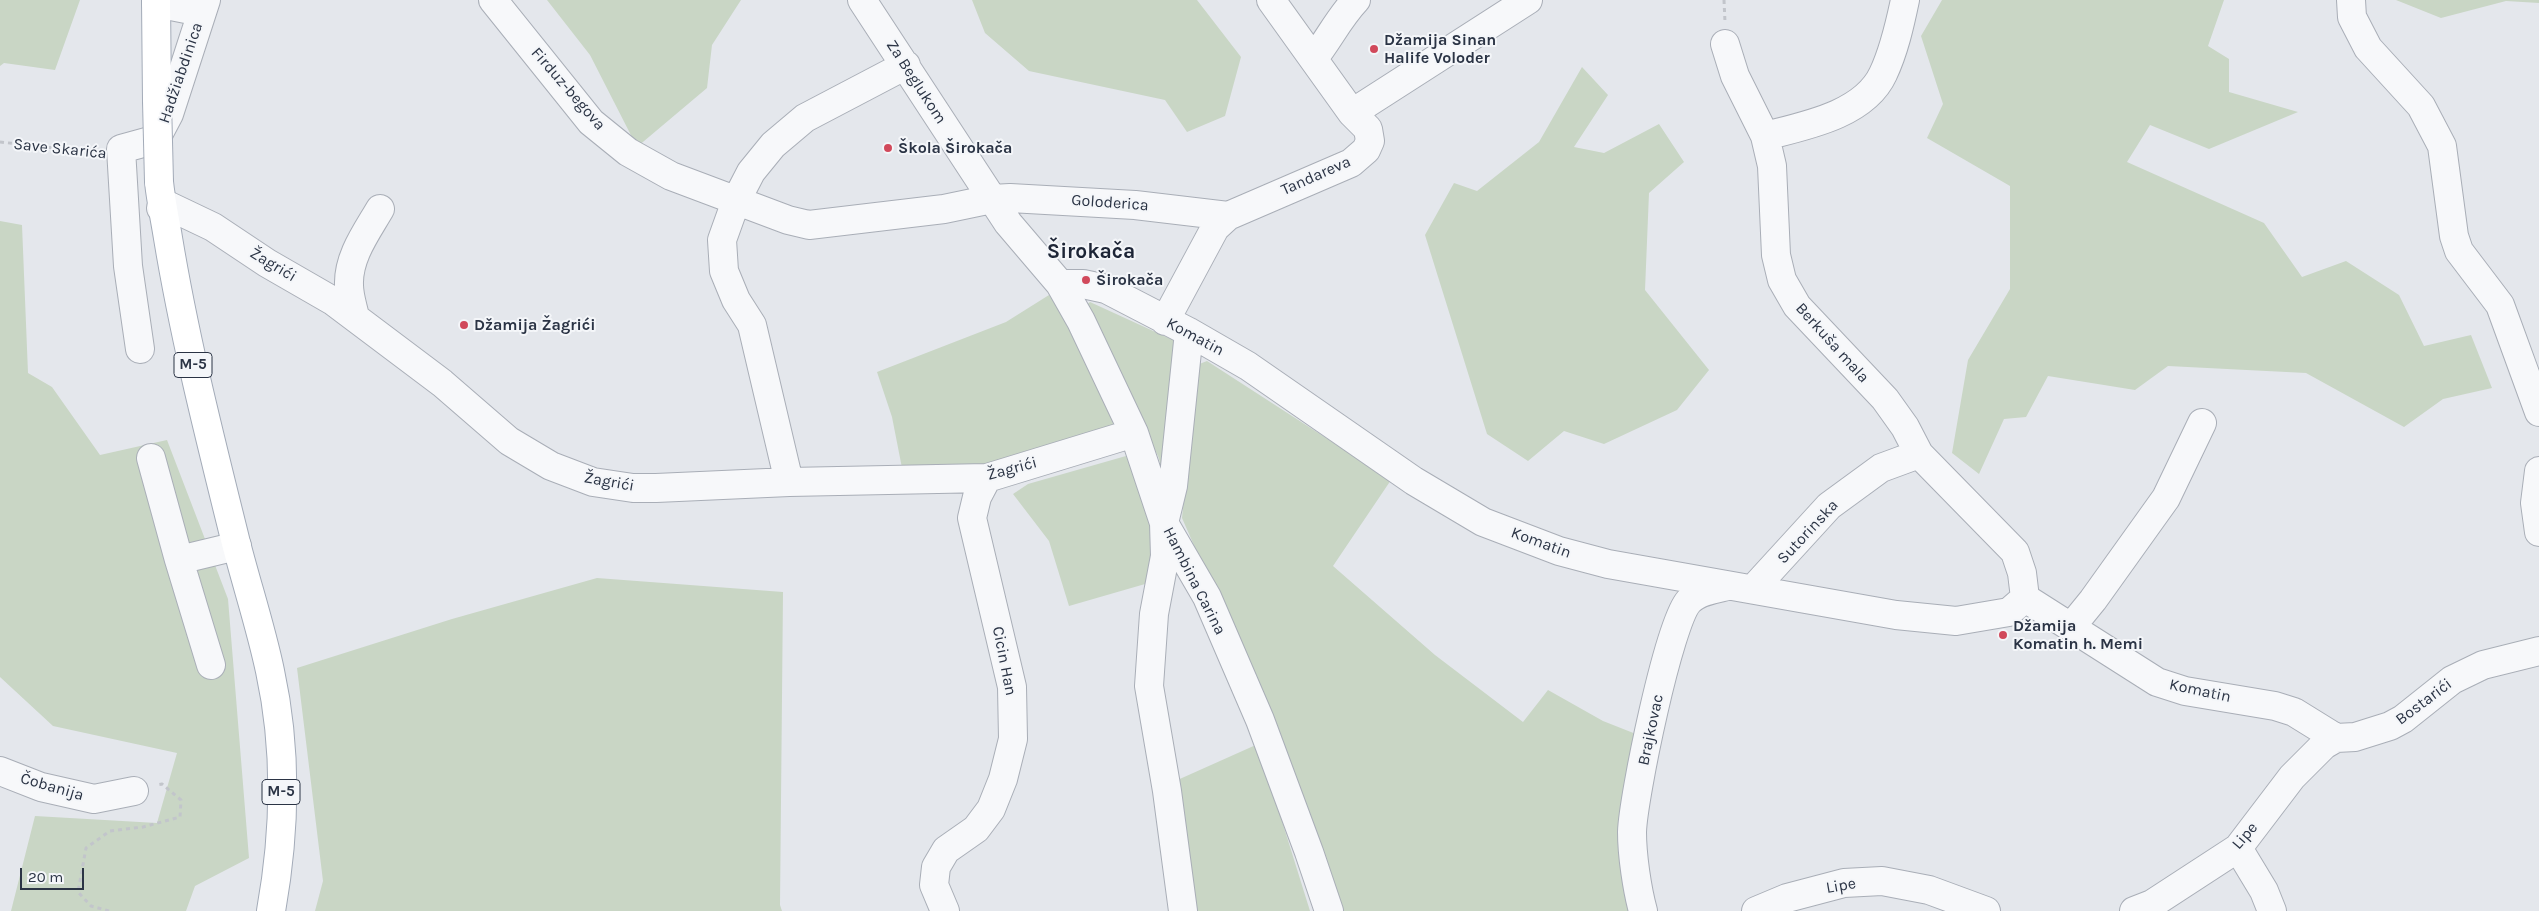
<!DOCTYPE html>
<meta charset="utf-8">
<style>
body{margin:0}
#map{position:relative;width:2539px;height:911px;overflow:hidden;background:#e4e7ec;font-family:Karla,sans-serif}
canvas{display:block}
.scale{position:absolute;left:20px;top:868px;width:64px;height:22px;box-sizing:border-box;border:2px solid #2b3445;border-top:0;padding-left:6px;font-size:15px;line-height:18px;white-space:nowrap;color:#2b3445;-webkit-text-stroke:4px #f4f6f9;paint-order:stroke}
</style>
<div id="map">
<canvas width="2539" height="911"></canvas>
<div class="scale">20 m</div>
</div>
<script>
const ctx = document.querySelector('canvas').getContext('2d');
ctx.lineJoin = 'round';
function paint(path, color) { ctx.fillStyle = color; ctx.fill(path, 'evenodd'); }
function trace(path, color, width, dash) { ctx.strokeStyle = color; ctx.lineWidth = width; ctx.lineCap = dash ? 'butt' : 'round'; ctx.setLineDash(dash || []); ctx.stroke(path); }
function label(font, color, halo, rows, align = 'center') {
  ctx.font = font + ' Karla,sans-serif'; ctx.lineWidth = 4; ctx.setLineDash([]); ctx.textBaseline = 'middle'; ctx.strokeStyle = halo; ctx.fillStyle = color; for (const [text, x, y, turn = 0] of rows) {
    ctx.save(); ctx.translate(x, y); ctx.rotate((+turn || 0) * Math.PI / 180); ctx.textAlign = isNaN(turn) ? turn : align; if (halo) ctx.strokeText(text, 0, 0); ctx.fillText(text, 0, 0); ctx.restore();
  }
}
paint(new Path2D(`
 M 0,0 L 80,0 L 55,70 L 4,63 L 0,66 Z
 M 547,0 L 741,0 L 712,45 L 707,88 L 637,147 L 590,55 Z
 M 972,0 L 1197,0 L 1241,57 L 1225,116 L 1187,132 L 1165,100 L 1029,71 L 985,33 Z
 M 1942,0 L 2224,0 L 2208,46 L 2229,59 L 2229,92 L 2298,112 L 2209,149 L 2150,125 L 2127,162 L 2264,223 L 2302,277 L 2346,261 L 2399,295 L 2424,346 L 2471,335 L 2492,388 L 2443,399 L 2404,427 L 2306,373 L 2168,366 L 2135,390 L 2048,376 L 2026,417 L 2004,419 L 1979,474 L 1952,453 L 1968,360 L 2010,289 L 2010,186 L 1927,138 L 1943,104 L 1921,36 Z
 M 2396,0 L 2539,0 L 2539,3 L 2506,1 L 2441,18 Z
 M 1582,67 L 1608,95 L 1574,147 L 1604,153 L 1659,124 L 1684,162 L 1649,193 L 1645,290 L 1709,370 L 1677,410 L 1604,444 L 1564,431 L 1528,461 L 1487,434 L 1425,235 L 1454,183 L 1477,191 L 1539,142 Z
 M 0,221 L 22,225 L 28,373 L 52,387 L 100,455 L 167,440 L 228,599 L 249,858 L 195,886 L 186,911 L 11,911 L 35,816 L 157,823 L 177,753 L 53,726 L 0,677 Z
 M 1049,295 L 1076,333 L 1117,430 L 995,465 L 902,468 L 892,417 L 877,372 L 1006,322 Z
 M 1090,302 L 1186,346 L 1167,485 L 1158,456 L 1087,316 L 1085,306 Z
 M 1207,361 L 1391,480 L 1333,566 L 1435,655 L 1523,722 L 1548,690 L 1603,721 L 1641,736 L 1638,911 L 1340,911 L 1277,735 L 1182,518 L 1197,365 Z
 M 1126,456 L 1150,514 L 1152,582 L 1069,606 L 1049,541 L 1013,494 L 1028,484 Z
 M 597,578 L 783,592 L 780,905 L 782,911 L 315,911 L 323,881 L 297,668 L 452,619 Z
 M 1258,744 L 1310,911 L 1192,911 L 1173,782 Z`), '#c9d6c5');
const minor = new Path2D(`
 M 493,0 L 591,122 L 628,152 L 671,176 L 788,220 L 809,225 L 944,209 L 992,199 L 1010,198 L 1135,205 L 1228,216
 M 862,0 L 1008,223 L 1060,284 L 1081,321 L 1134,433 L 1164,523 L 1207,597 L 1260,720 L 1309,852 L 1329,911
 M 1271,0 L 1352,113
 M 2351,0 L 2352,17 L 2368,48 L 2421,106 L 2442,146 L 2454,236 L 2459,251 L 2500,305 L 2539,412
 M 156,3 L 201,12
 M 1725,44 L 1735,76 L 1765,136 L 1772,166 L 1776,255 L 1782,280 L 1797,306 L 1885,399 L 1905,427 L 1919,454 L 2015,552 L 2022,573 L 2025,598
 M 1314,58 C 1329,39 1339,18 1356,0
 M 1765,136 C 1804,126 1864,115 1883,74 C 1894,51 1900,24 1905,0
 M 161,208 L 169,206 L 213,227 L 267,263 L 333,301 L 442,383 L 509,441 L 551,466 L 593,482 L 633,488 L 656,488 L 789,482 L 987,478 L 1134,433
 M 1060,284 L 1083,284 L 1106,289 L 1189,332 L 1248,366 L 1414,481 L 1483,522 L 1559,551 L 1608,564 L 1896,615 L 1956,621 L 2009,612 L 2025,598
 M 355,317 C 353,307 349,296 349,285 C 348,257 366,233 380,209
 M 1165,321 L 1215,228 L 1228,216 L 1351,163 L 1366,150 L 1370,141 L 1368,129 L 1352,113 L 1528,0
 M 140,349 L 128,266 L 121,149 L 150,141 L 159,133 L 169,114 L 206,0
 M 151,458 L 179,560 L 237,546
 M 2539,471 L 2535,503 L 2539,532
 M 789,482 L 752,325 L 736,300 L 724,271 L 722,240 L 736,201 L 751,172 L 773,145 L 805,118 L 906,65
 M 179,560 L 211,665
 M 1754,588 L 1829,506 L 1881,468 L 1919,454
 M 2025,598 L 2157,682 L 2185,691 L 2275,706 L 2294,712 L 2336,738
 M 2071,627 L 2093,600 L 2166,498 L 2202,423
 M 0,771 L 41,787 L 94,799 L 134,791
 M 2238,848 L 2264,891 L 2272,911
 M 945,911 L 934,885 L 936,867 L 946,850 L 976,829 L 991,809 L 1003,779 L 1013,739 L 1012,687 L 972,518 L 977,497 L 987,478
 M 1183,911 L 1167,791 L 1149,686 L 1154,614 L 1165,556 L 1164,523 L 1173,486 L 1189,332
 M 1643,911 C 1637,889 1632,855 1632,832 C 1633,798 1669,622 1689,601 C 1699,591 1715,589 1728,586
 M 1756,911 L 1787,898 L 1844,883 L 1882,881 L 1929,890 L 1986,911
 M 2134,911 L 2152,904 L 2238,848 L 2292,777 L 2324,745 L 2336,738 L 2355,737 L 2390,726 L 2403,719 L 2452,680 L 2483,665 L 2539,651`);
const major = new Path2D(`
 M 156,0 L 157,101
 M 159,182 C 161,201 165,219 168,238 C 185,341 211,442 236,543 C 247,586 261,628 270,671 C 287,749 285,833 271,911`);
trace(minor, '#a9aeb7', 30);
trace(major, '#a3abb8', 30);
trace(new Path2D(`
 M 1724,0 L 1725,22
 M 0,142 L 99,153
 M 109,911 L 91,906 L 78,892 L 86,848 L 110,831 L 143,827 L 180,817 L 181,800 L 162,784 L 156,785`), '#c2c5cb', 3, [4, 4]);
trace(minor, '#f7f8fa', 28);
trace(major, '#fff', 28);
const majorBridge = new Path2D(`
 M 157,101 L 159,182`);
trace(majorBridge, '#a3abb8', 30, []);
trace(majorBridge, '#fff', 28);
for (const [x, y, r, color] of [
 [1374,49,5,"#d1495b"],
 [888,148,5,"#d1495b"],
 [1086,280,5,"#d1495b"],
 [464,325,5,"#d1495b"],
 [2003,635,5,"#d1495b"]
]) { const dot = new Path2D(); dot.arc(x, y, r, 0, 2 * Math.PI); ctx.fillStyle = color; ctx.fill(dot); trace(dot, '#f4f6f9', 2); }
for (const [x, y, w] of [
 [193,365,38],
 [281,792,38]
]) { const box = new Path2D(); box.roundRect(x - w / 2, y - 12.5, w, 25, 4); ctx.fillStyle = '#f4f6f9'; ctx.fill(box); trace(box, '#2b3445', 1); }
label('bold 15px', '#2b3445', null, [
 ["M-5",193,365],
 ["M-5",281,792]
]);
label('bold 16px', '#2b3445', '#f4f6f9', [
 ["Džamija Sinan",1384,40],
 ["Halife Voloder",1384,58],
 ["Škola Širokača",898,148],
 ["Širokača",1096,280],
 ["Džamija Žagrići",474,325],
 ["Džamija",2013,626],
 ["Komatin h. Memi",2013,644]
], 'left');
label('16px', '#2b3445', '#f4f6f9', [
 ["Hadžiabdinica",181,73,-71],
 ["Za Beglukom",916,82,57],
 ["Firduz-begova",568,89,49],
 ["Save Skarića",60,149,6],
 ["Tandareva",1316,176,-24],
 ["Goloderica",1110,203,4],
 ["Žagrići",273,265,31],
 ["Komatin",1195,337,28],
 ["Berkuša mala",1832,343,48],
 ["Žagrići",1012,469,-15],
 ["Žagrići",609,482,10],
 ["Sutorinska",1808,532,-47],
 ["Komatin",1541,543,20],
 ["Hambina Carina",1194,581,63],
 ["Cicin Han",1004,661,79],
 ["Komatin",2200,691,12],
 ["Bostarići",2424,702,-37],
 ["Brajkovac",1651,730,-78],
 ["Čobanija",52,787,16],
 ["Lipe",2245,836,-49],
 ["Lipe",1841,886,-10]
]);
label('bold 21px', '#1d2536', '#f4f6f9', [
 ["Širokača",1091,252]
]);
</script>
